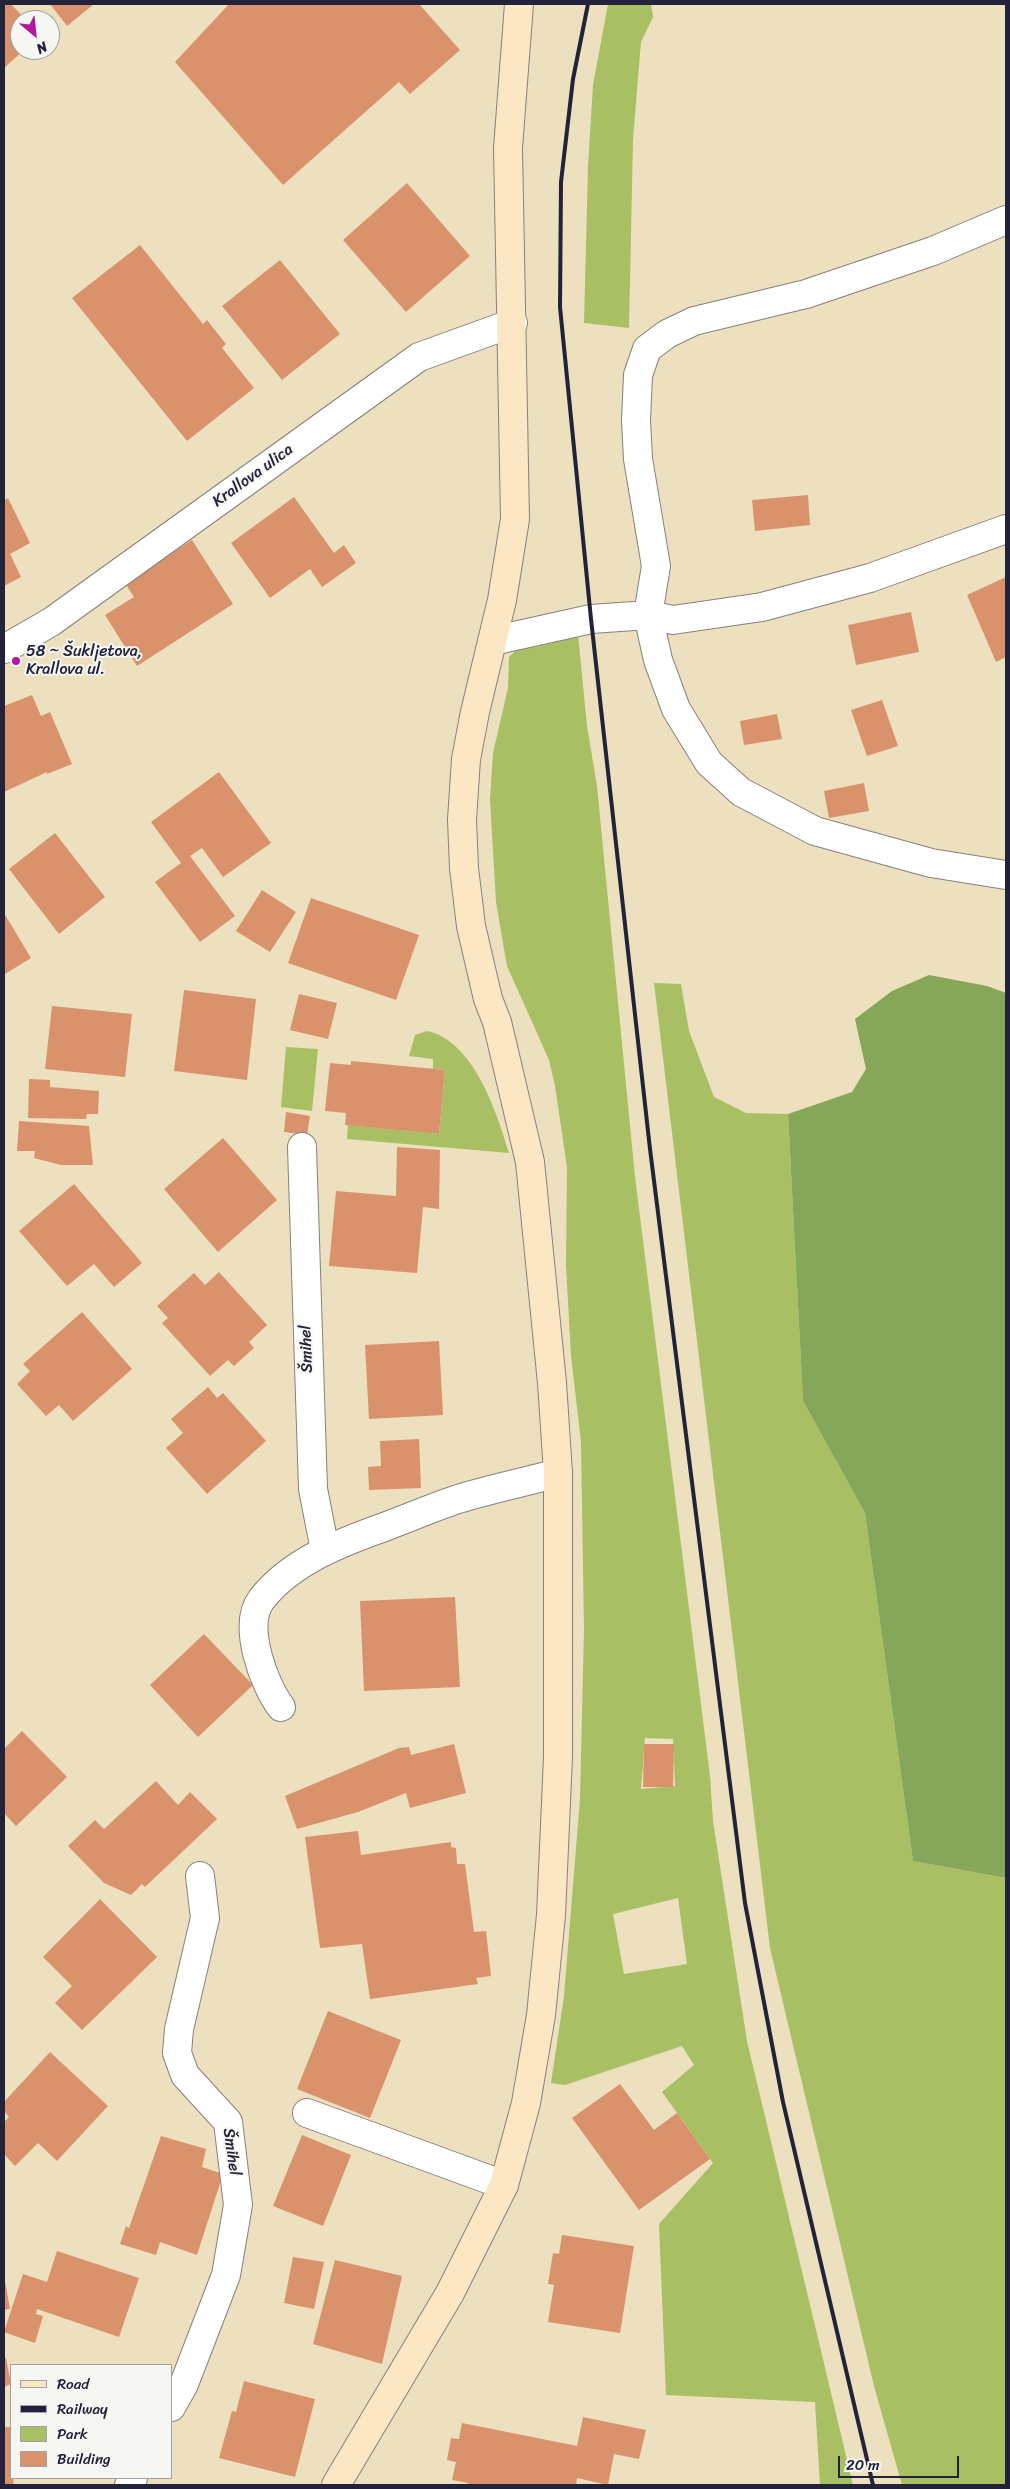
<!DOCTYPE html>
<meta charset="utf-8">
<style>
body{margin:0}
#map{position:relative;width:1010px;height:2489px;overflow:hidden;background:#ece0bf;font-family:Sriracha,sans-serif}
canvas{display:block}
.frame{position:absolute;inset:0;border:5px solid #22223b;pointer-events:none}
.legend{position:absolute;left:10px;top:2364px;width:162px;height:115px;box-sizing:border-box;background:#f6f6f2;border:1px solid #a1a1a9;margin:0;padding:6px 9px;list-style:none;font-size:15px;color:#22223b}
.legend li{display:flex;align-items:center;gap:10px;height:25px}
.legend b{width:25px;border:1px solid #a1a1a9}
.north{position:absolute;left:10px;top:10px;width:50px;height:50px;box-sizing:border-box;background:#f6f6f2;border:1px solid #a1a1a9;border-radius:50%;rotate:152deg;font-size:14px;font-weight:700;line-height:20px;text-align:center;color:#22223b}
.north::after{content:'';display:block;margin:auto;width:18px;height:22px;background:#b5179e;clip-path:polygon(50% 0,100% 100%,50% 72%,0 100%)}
.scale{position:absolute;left:838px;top:2456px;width:121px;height:22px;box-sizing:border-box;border:2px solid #22223b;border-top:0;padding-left:6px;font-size:15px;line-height:18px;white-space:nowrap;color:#22223b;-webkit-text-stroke:4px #f6f6f2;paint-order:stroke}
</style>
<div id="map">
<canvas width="1010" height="2489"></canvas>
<div class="frame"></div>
<ul class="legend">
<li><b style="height:6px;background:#fbe7c3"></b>Road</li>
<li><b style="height:6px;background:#22223b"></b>Railway</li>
<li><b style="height:14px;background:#a9bf64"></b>Park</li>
<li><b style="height:14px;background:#da926c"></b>Building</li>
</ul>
<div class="north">N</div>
<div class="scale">20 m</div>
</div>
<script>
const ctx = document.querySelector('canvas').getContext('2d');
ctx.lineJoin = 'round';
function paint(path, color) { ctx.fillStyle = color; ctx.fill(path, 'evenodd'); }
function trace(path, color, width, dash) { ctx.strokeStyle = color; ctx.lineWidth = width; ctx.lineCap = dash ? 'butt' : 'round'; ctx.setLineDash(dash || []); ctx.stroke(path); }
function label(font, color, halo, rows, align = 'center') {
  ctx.font = font + ' Sriracha,sans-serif'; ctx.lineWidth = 4; ctx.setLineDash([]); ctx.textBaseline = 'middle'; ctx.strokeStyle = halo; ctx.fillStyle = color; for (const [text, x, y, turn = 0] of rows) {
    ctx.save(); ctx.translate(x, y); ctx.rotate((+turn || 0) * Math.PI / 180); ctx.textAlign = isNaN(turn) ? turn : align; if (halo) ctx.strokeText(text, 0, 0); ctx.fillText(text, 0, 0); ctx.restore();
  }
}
paint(new Path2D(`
 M 608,4 L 651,4 L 653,17 L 641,42 L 633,139 L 629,328 L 584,323 L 588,167 L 593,85 Z
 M 578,634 L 587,726 L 597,786 L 635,1177 L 710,1776 L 713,1821 L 747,2041 L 853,2485 L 820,2485 L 815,2402 L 666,2395 L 659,2224 L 713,2163 L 662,2092 L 694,2065 L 682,2046 L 565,2085 L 551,2083 L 564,1996 L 580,1799 L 584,1629 L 581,1442 L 571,1356 L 566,1265 L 567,1167 L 555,1086 L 549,1060 L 507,966 L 496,902 L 490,799 L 493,753 L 508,688 L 509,657 L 520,647 ZM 645,1738 L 673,1739 L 675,1786 L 641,1789 ZM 678,1898 L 687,1964 L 624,1974 L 613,1914 Z
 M 654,983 L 681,984 L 689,1031 L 714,1097 L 746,1113 L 788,1114 L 803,1401 L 865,1513 L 913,1861 L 1006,1878 L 1006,2485 L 902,2485 L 874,2386 L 770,1948 Z
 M 427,1031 C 474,1041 497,1113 509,1153 L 347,1139 L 348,1125 L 439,1134 L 445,1070 L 433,1069 L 433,1059 L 409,1056 L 415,1035 Z
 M 286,1047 L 318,1049 L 312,1111 L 281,1107 Z`), '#a9bf64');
paint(new Path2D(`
 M 929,975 L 987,986 L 1006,993 L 1006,1878 L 913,1861 L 865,1513 L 803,1401 L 788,1114 L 852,1092 L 866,1069 L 855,1019 L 892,991 Z`), '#86a65a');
paint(new Path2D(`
 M 4,4 L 11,4 L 26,20 L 20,20 L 20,50 L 24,50 L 4,68 Z
 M 50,4 L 94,4 L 67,26 Z
 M 229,4 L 419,4 L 460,50 L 410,94 L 399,82 L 283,185 L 175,62 Z
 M 407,183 L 470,256 L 406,312 L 343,240 Z
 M 140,245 L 203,324 L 207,320 L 226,344 L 222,348 L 254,388 L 187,441 L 72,298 Z
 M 280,260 L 340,334 L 282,380 L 222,306 Z
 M 808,495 L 810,525 L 755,531 L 752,500 Z
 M 294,497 L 334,553 L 344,545 L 356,563 L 322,587 L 310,569 L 270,598 L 231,543 Z
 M 8,498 L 30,543 L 10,554 L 21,577 L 4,586 L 4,501 Z
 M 192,540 L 233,604 L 137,666 L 105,615 L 134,597 L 125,583 Z
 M 1006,577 L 1006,657 L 996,662 L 967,595 Z
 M 911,612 L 919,652 L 856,665 L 848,625 Z
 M 32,695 L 41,716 L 50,712 L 72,764 L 47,774 L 47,772 L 4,792 L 4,706 Z
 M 882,700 L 898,746 L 867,756 L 851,710 Z
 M 777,714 L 782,739 L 744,745 L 740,721 Z
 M 219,772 L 271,843 L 223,877 L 202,848 L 190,856 L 235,916 L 200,942 L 155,882 L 181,863 L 151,822 Z
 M 864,783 L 869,811 L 829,818 L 824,791 Z
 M 55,833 L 105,897 L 59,934 L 9,869 Z
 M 262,890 L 296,912 L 270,952 L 236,931 Z
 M 311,898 L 419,935 L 396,1000 L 288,963 Z
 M 4,913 L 31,958 L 5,974 L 4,972 Z
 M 184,990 L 256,999 L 247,1080 L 174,1071 Z
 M 299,994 L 337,1003 L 328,1039 L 290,1030 Z
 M 52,1006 L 132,1014 L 125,1077 L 45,1069 Z
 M 351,1061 L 445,1070 L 439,1134 L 345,1125 L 346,1113 L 325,1111 L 330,1063 L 351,1065 Z
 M 29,1079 L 50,1080 L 50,1087 L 99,1091 L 98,1114 L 87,1114 L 86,1119 L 28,1118 Z
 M 286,1112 L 310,1116 L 307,1135 L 284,1132 Z
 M 19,1121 L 89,1126 L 93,1165 L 61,1165 L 34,1158 L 35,1151 L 17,1151 Z
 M 223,1138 L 277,1200 L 218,1252 L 164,1189 Z
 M 397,1147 L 440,1150 L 439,1209 L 423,1207 L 417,1273 L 329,1266 L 336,1191 L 396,1196 Z
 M 74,1184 L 142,1263 L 114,1287 L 94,1264 L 67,1286 L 19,1231 Z
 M 219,1272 L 267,1325 L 249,1342 L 254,1348 L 234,1366 L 228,1360 L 210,1376 L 162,1323 L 168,1318 L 157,1306 L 194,1273 L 205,1285 Z
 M 82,1312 L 132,1369 L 73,1421 L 59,1405 L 46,1416 L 17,1384 L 30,1371 L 23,1364 Z
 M 439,1341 L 443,1415 L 369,1419 L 365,1345 Z
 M 208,1387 L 217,1398 L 223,1393 L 266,1441 L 207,1494 L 166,1448 L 183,1433 L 171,1419 Z
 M 419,1439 L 421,1488 L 369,1490 L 368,1467 L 381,1466 L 380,1441 Z
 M 455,1597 L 460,1687 L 364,1691 L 360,1601 Z
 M 204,1634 L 253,1685 L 198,1737 L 150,1685 Z
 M 22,1731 L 67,1777 L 16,1826 L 4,1813 L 4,1749 Z
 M 454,1744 L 466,1793 L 410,1808 L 406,1793 L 358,1812 L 297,1829 L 285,1796 L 399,1748 L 409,1747 L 411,1755 Z
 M 644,1744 L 674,1744 L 673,1787 L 643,1787 Z
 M 156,1781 L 178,1805 L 190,1792 L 217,1819 L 145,1887 L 142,1884 L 131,1895 L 104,1883 L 68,1846 L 95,1820 L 104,1829 Z
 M 358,1831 L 361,1855 L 451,1842 L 451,1847 L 456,1848 L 457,1864 L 465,1864 L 474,1932 L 486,1931 L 491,1976 L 476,1978 L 478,1984 L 370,1999 L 362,1944 L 320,1948 L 305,1837 Z
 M 100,1899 L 157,1957 L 82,2030 L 55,2003 L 72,1986 L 43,1957 Z
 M 328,2011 L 401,2040 L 370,2118 L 297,2089 Z
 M 50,2052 L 108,2106 L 57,2161 L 38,2143 L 15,2166 L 4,2154 L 4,2122 L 9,2117 L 4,2111 L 4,2102 Z
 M 620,2084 L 654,2130 L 677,2113 L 710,2159 L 639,2210 L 572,2118 Z
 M 302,2135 L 351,2155 L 323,2226 L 273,2206 Z
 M 161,2136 L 206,2149 L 202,2167 L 223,2174 L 197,2255 L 160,2242 L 156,2255 L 120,2244 L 126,2226 L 129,2228 Z
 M 562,2235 L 634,2246 L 620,2333 L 548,2322 L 554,2285 L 548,2284 L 553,2253 L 559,2254 Z
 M 57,2251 L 139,2278 L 119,2337 L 37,2309 L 36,2314 L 43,2316 L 35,2343 L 4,2332 L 23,2274 L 47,2282 Z
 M 293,2257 L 324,2262 L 314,2309 L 284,2303 Z
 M 335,2260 L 402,2276 L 382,2364 L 313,2344 Z
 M 5,2281 L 10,2309 L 4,2310 L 4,2282 Z
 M 4,2358 L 6,2358 L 11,2384 L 4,2387 Z
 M 244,2381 L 315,2399 L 295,2477 L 219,2458 L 232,2411 L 236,2412 Z
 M 583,2417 L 646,2430 L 639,2459 L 614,2454 L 608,2485 L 577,2478 L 576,2485 L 467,2485 L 468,2483 L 452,2480 L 456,2462 L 447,2460 L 451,2438 L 459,2439 L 462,2423 L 577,2446 Z
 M 4,2427 L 10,2427 L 11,2478 L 13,2478 L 14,2485 L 4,2485 Z`), '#da926c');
const street = new Path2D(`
 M 1006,220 L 933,251 L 806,294 L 694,321 L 667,334 L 647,349 L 638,375 L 636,421 L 638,459 L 656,566 L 648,615 L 658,660 L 676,709 L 709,763 L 741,792 L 815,831 L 931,863 L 1006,875
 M 492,641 L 591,619 L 648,615 L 673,620 L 762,607 L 870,578 L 1006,529
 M 4,649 L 51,622 L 419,357 L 513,323
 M 302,1147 L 313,1489 L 325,1550
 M 281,1707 C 264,1685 242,1626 261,1600 C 291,1561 342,1542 387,1526 C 411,1517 434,1507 458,1499 C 491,1489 525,1482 558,1473
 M 307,2113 L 504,2185
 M 171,2407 L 184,2384 L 226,2275 L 238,2205 L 228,2122 L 185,2075 L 177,2053 L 179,2029 L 205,1918 L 200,1876
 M 129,2485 L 133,2478`);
const secondary = new Path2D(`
 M 336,2485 L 450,2293 L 504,2185 L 526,2103 L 541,2015 L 551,1915 L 558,1757 L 558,1473 L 552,1383 L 530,1162 L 497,1022 L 488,999 L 471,926 L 464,868 L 462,820 L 466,759 L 475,712 L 502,600 L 515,519 L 508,148 L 519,4`);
trace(street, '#87817d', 30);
trace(secondary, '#87817d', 30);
trace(street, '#fff', 28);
trace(secondary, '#fbe7c3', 28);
trace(new Path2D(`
 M 588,4 L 573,79 L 561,182 L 560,307 L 591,619 L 650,1149 L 745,1903 L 783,2102 L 873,2485`), '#22223b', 4);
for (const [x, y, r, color] of [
 [16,661,5,"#b5179e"]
]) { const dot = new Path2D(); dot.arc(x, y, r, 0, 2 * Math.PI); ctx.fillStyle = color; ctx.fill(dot); trace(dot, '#f6f6f2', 2); }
label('16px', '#22223b', '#f6f6f2', [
 ["Krallova ulica",253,476,-36],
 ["Šmihel",307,1349,-92],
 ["Šmihel",231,2152,82]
]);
label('16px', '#22223b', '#f6f6f2', [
 ["58 ~ Šukljetova,",26,652],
 ["Krallova ul.",26,670]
], 'left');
</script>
